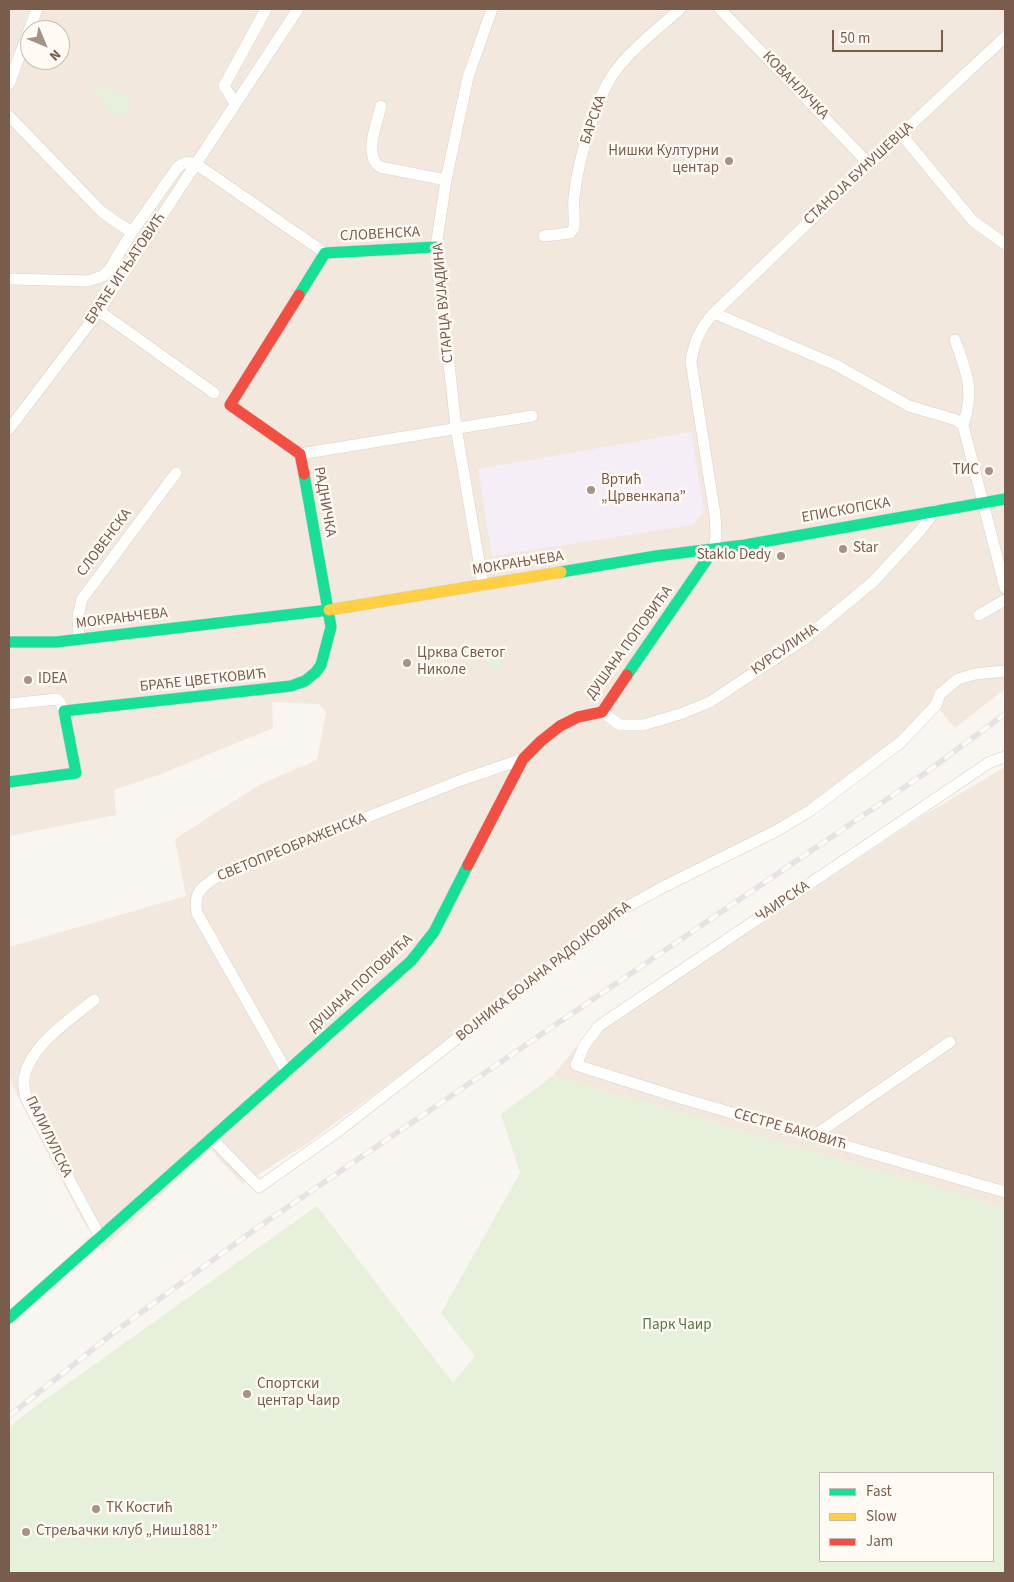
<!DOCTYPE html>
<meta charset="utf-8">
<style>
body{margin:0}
#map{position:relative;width:1014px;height:1582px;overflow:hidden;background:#f9f5f0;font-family:"Source Sans 3",sans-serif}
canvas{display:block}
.frame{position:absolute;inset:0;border:10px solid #7a5c4d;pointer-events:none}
.legend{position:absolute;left:819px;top:1472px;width:175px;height:90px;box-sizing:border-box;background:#fffaf3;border:1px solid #cabbb1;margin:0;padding:6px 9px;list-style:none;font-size:15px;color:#7a5c4d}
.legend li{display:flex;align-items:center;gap:10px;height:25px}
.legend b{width:25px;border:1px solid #cabbb1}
.north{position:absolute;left:20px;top:20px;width:50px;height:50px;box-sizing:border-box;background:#fffaf3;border:1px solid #cabbb1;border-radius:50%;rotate:135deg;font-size:14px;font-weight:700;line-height:20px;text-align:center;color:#7a5c4d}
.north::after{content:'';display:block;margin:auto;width:18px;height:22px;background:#a69286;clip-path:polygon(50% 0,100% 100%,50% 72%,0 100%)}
.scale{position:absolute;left:832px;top:30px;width:111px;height:22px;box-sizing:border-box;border:2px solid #7a5c4d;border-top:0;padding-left:6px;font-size:15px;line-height:18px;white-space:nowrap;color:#7a5c4d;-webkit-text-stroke:4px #fffaf3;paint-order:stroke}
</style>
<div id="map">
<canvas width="1014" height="1582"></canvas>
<div class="frame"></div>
<ul class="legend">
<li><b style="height:6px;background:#16e098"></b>Fast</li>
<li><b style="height:6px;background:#ffcf43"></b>Slow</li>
<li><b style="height:6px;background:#f24e42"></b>Jam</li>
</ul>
<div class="north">N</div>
<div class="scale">50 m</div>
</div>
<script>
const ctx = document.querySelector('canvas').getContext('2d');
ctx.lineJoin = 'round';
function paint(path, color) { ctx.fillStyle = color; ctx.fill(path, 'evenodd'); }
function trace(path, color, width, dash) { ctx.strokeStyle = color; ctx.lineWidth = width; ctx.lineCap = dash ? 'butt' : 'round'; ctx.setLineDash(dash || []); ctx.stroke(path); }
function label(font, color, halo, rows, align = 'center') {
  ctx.font = font + ' "Source Sans 3",sans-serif'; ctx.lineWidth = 5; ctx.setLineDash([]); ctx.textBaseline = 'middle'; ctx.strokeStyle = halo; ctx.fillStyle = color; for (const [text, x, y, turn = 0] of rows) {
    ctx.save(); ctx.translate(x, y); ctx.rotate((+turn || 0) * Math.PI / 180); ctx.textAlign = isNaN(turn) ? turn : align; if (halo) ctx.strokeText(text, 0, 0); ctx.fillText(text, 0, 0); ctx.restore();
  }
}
paint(new Path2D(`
 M 9,9 L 1005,9 L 1005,689 L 955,728 L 939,709 L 825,802 L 629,902 L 468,1025 L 308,1143 L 243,1184 L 210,1149 L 102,1250 L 81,1217 L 12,1085 L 9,1068 L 9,947 L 186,896 L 175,839 L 259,785 L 317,760 L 326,712 L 319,704 L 272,702 L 273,728 L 161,774 L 114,790 L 116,815 L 9,836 ZM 30,30 L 60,30 L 60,60 L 30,60 Z
 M 1005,767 L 1005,1208 L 553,1076 L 577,1046 L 924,815 Z`), '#f2e8de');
paint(new Path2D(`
 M 691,432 L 704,511 L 693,525 L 492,556 L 478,469 Z`), '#f6eef6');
paint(new Path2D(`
 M 89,83 L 116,90 L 131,102 L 128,114 L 113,117 Z
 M 488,648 L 504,665 L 496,673 L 480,656 Z
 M 553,1076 L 1005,1208 L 1005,1573 L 9,1573 L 9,1427 L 36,1406 L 317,1206 L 453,1383 L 475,1356 L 441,1313 L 520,1173 L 501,1114 ZM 993,1473 L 993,1561 L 820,1561 L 820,1473 Z`), '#e7f0db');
const street = new Path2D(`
 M 720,9 L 869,164
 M 9,84 L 37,9
 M 235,103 L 224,86 L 266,9
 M 381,106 C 377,123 363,156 380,167 L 446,180
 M 9,116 L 101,211 L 116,222 L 132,232
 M 901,134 L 973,221 L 1005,244
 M 544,236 L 570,233 L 574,228 C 575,218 573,207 574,197 C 578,163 594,101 614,73 C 631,49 658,29 680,9
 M 9,279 L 88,281 L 103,276 L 109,270 L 132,232 L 177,168 C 183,162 188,161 196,164 L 325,253
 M 99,311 L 214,393
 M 714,313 L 836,365 L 909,406 L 956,420 L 963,425
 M 955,340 C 967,374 975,390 963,425
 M 963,425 L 1005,588
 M 9,429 L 99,311 L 298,9
 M 300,454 L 532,416
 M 714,549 L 716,536 L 715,515 L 691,362 C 694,342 700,328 714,313 L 869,164 L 1005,37
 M 483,585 L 456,427 L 436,247 L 446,180 L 468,77 L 492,9
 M 979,615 L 1005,600
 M 79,639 L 78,616 L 82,599 L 176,473
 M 9,704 L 57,699 L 60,702 L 64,711
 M 602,712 L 620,725 L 643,725 L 680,714 L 710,702 L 803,640 L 874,581 L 919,532 L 936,510
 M 1005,757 L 990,762 L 599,1026 L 584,1046 L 576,1065 L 677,1097 L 1005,1192
 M 94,1000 C 70,1020 30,1045 24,1078 C 23,1084 25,1092 26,1098 L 100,1237
 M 287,1072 L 197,913 C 193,893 201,887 218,876 L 464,779 L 523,759
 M 812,1137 L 950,1042
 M 212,1139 L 259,1187 L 337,1132 L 625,908 L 663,887 L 776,831 L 811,810 L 901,742 L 936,705 L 940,694 L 958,679 L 975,674 L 1005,671`);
const fast = new Path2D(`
 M 299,295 L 325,253 L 436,247
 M 561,572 L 656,556 L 745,545 L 1005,499
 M 9,642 L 56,642 L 329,610
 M 627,675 L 714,549
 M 9,782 L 76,773 L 64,711 L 291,686 L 305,681 L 316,672 L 321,665 L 331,627 L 304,474
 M 9,1318 L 411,961 L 434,932 L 468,865`);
const slow = new Path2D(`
 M 329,610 L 561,572`);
const jam = new Path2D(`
 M 299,295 L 230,405 L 300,454 L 304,474
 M 468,865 L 523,759 L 541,741 L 560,726 L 578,717 L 602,712 L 627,675`);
trace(street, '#d7d1cb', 12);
trace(fast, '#d9d2cb', 12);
trace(slow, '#d9d2cb', 12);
trace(jam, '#d9d2cb', 12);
trace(street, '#fefefd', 11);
trace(fast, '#16e098', 11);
trace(slow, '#ffcf43', 11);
trace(jam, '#f24e42', 11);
const rail = new Path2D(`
 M 9,1416 L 117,1330 L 254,1230 L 921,776 L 1005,714`);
trace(rail, '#e6e3e7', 5.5);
trace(rail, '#fffaf3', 4, [11]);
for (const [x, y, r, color] of [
 [729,161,5,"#a69286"],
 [989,471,5,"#a69286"],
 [591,490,5,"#a69286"],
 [843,549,5,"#a69286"],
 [781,556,5,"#a69286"],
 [407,663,5,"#a69286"],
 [28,680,5,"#a69286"],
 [247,1394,5,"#a69286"],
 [96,1509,5,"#a69286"],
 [26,1532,5,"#a69286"]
]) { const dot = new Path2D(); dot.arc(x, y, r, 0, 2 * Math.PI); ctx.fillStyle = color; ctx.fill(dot); trace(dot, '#fffaf3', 2); }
label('15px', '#7a5c4d', '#fffaf3', [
 ["КОВАНЛУЧКА",795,86,46],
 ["БАРСКА",594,120,-71],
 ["СТАНОЈА БУНУШЕВЦА",859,174,-43],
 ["СЛОВЕНСКА",380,235,-3],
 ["БРАЋЕ ИГЊАТОВИЋ",126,269,-56],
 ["СТАРЦА ВУЈАДИНА",444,303,-95],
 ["РАДНИЧКА",324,502,80],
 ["ЕПИСКОПСКА",846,511,-10],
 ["СЛОВЕНСКА",105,543,-53],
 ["МОКРАЊЧЕВА",518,564,-9],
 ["МОКРАЊЧЕВА",122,619,-7],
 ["ДУШАНА ПОПОВИЋА",630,643,-54],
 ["КУРСУЛИНА",785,650,-35],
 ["БРАЋЕ ЦВЕТКОВИЋ",203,681,-6],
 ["СВЕТОПРЕОБРАЖЕНСКА",292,848,-22],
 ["ЧАИРСКА",783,902,-34],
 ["ВОЈНИКА БОЈАНА РАДОЈКОВИЋА",544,972,-38],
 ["ДУШАНА ПОПОВИЋА",361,984,-43],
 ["СЕСТРЕ БАКОВИЋ",790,1130,16],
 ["ПАЛИЛУЛСКА",48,1137,64]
]);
label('15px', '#7a5c4d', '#fffaf3', [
 ["Нишки Културни",719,152,"right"],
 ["центар",719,169,"right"],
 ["ТИС",979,471,"right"],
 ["Вртић",601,481],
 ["„Црвенкапа”",601,498],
 ["Star",853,549],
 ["Staklo Dedy",771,556,"right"],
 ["Црква Светог",417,654],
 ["Николе",417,671],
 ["IDEA",38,680],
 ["Спортски",257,1385],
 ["центар Чаир",257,1402],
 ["ТК Костић",106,1509],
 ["Стрељачки клуб „Ниш1881”",36,1532]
], 'left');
label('15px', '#537a41', '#fffaf3', [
 ["Парк Чаир",677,1326]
]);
</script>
